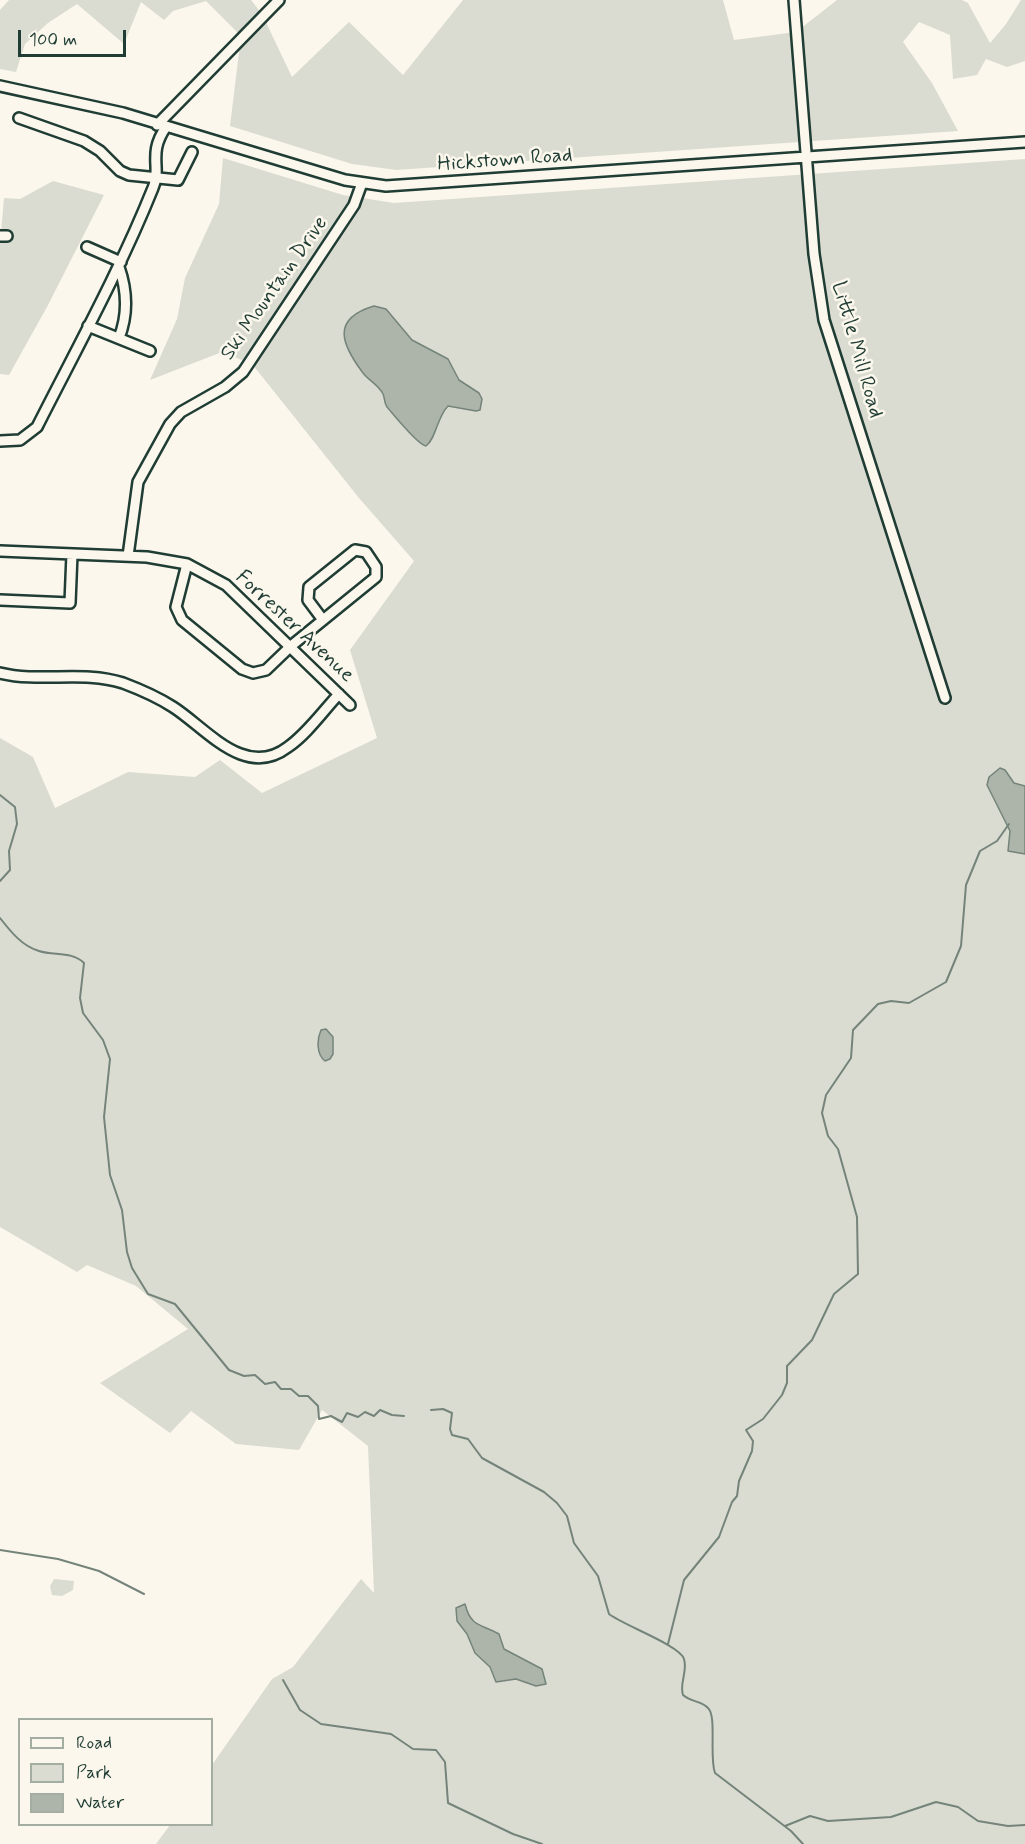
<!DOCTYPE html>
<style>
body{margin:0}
#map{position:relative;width:1025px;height:1844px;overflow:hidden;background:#fbf7ec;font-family:Mynerve,sans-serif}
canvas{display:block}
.legend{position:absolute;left:18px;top:1718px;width:195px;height:108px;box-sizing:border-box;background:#fbf7ec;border:2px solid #a3ada2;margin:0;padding:8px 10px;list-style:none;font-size:18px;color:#1f3d34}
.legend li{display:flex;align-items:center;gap:12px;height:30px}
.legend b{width:30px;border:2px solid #a3ada2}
.scale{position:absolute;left:18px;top:30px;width:108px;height:27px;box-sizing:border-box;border:3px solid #1f3d34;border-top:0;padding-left:8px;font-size:18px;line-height:21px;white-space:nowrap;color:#1f3d34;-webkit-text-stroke:4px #fbf7ec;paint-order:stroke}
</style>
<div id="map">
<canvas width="1025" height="1844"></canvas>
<ul class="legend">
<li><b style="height:8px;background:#fbf7ec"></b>Road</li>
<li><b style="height:16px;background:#dbdcd1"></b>Park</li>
<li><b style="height:16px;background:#adb4aa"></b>Water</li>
</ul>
<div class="scale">100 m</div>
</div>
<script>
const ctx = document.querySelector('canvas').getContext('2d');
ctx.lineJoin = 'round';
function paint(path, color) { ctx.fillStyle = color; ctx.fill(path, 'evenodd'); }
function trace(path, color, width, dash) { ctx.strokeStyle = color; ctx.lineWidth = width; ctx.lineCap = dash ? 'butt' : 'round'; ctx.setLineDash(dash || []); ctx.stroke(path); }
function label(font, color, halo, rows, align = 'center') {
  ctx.font = font + ' Mynerve,sans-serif'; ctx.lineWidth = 5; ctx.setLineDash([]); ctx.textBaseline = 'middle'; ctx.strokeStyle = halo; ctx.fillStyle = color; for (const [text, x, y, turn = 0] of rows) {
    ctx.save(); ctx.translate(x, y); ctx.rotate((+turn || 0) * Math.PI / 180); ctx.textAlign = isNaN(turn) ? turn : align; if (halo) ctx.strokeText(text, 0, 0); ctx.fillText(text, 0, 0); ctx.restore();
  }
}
paint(new Path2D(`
 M 9,0 L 251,0 L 262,14 L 292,77 L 349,22 L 403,75 L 463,0 L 723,0 L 734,40 L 796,32 L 837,0 L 962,0 L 968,3 L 990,43 L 1006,24 L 1021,0 L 1025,0 L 1025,61 L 1007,67 L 986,59 L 977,75 L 953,79 L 950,35 L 919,22 L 903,42 L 932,83 L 958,131 L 396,170 L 352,164 L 230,126 L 241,36 L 206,1 L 173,11 L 164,20 L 141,2 L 124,44 L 77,4 L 48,23 L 25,44 L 16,72 L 0,69 L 0,10 Z
 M 223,158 L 343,195 L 394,203 L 1025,159 L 1025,1844 L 156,1844 L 170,1825 L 212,1824 L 212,1765 L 272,1679 L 293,1667 L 361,1579 L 374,1593 L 368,1446 L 322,1410 L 299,1450 L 236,1444 L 191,1411 L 170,1433 L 100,1383 L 188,1329 L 136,1286 L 87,1265 L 77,1272 L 0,1227 L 0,738 L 33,757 L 55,808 L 128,772 L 195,777 L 220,760 L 262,793 L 377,738 L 350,650 L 414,561 L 359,498 L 252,364 L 222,352 L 150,380 L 177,319 L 185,278 L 219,204 Z
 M 53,181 L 104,195 L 47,307 L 9,375 L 0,374 L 0,245 L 4,198 L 20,199 Z
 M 54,1579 L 74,1581 L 73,1590 L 62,1596 L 52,1595 L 50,1586 Z`), '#dbdcd1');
const water = new Path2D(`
 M 374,306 L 386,309 L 412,340 L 448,359 L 459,380 L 479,393 L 482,399 L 480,410 L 476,411 L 448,406 C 437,417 436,439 426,446 C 418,445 394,415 387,407 C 384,403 385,398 383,394 C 378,384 369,381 363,373 C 342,345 330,319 374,306 Z
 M 1000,768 L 1005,770 L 1014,783 L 1025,786 L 1025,854 L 1008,851 L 1010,831 L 987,785 L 989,777 Z
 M 326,1029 L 333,1037 L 333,1054 L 330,1059 L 325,1061 C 316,1054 317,1039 321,1030 Z
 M 465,1604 C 471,1628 482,1624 499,1634 L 504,1649 L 542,1669 L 546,1684 L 536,1686 L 516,1679 L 496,1682 L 490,1667 L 475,1653 L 467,1634 L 457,1621 L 456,1608 Z`);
paint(water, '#adb4aa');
trace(water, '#74847b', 1.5);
trace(new Path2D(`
 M 0,795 L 15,807 L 17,824 L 9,851 L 10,870 L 0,881
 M 0,918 C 11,932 22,946 39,951 C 54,956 72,951 84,963 L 80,998 L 83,1013 L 103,1040 L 110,1059 L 104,1117 L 110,1175 L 122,1210 L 127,1252 L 132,1268 L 148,1294 L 175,1304 L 229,1370 L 244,1376 L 255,1375 L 265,1384 L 275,1382 L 281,1389 L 291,1389 L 299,1396 L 308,1396 L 318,1406 L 319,1419 L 331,1416 L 342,1422 L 347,1413 L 358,1417 L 365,1412 L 374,1416 L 380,1410 L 392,1415 L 404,1416
 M 431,1410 L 443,1409 L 452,1413 L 450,1429 L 452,1435 L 468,1439 L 482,1458 L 544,1492 L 557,1503 L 567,1516 L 574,1543 L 598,1576 L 609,1614 C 623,1625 681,1646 684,1659 C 688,1672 679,1683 683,1695 C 691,1702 702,1701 708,1708 C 717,1716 709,1757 715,1773 L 791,1831 L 803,1844
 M 0,1550 L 58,1559 L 99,1571 L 144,1594
 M 668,1644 L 684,1580 L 719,1537 L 732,1502 L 737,1496 L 739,1481 L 752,1451 L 753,1441 L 746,1430 L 763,1419 L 782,1395 L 787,1383 L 787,1366 L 812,1340 L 834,1294 L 858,1274 L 857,1217 L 838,1149 L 828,1136 L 822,1113 L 826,1095 L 851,1058 L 853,1030 L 878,1004 L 891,1001 L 909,1003 L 946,982 L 961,946 L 966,885 L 980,851 L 997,841 L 1009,824
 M 283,1680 L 300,1710 L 321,1724 L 391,1734 L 413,1749 L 436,1750 L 445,1762 L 448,1803 L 513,1834 L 542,1844
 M 785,1826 L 810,1816 L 828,1821 L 891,1817 L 936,1802 L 958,1807 L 978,1821 L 1008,1826 L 1025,1825`), '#74847b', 2);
const minor = new Path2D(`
 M 794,0 L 814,254 L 824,320 L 945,698
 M 0,86 L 123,113 L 345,180 L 386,186 L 1025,142
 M 19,118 L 84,141 L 100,151 L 120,171 L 129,175 L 178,180 L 192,152
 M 157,125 L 279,0
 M 0,236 L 7,236
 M 87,247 L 121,262
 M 119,267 C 127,290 128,315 119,338
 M 88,326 L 150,351
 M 0,441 L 20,440 L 37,427 C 77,348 120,270 153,188 C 162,168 147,154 166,127
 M 0,551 L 147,557 L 187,564 L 226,585 L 350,705
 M 128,556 L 138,482 L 170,424 L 181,412 L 225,387 L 243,372 L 354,205 L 362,183
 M 187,564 L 176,607 L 182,620 L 242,669 L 253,673 L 266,670 L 291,646 L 376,577 L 376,567 L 366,552 L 355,550 L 309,587 L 308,600 L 323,620
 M 0,600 L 70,603 L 72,554
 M 0,673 C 41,683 82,670 123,683 C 139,689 159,698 173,707 C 206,728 245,780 288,747 C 307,734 323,711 339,694`);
trace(minor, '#1f3d34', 14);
trace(minor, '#fbf7ec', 9);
label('21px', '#1f3d34', '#fbf7ec', [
 ["Hickstown Road",505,161,-4],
 ["Ski Mountain Drive",275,289,-55],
 ["Little Mill Road",856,350,74],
 ["Forrester Avenue",294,627,43]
]);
</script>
